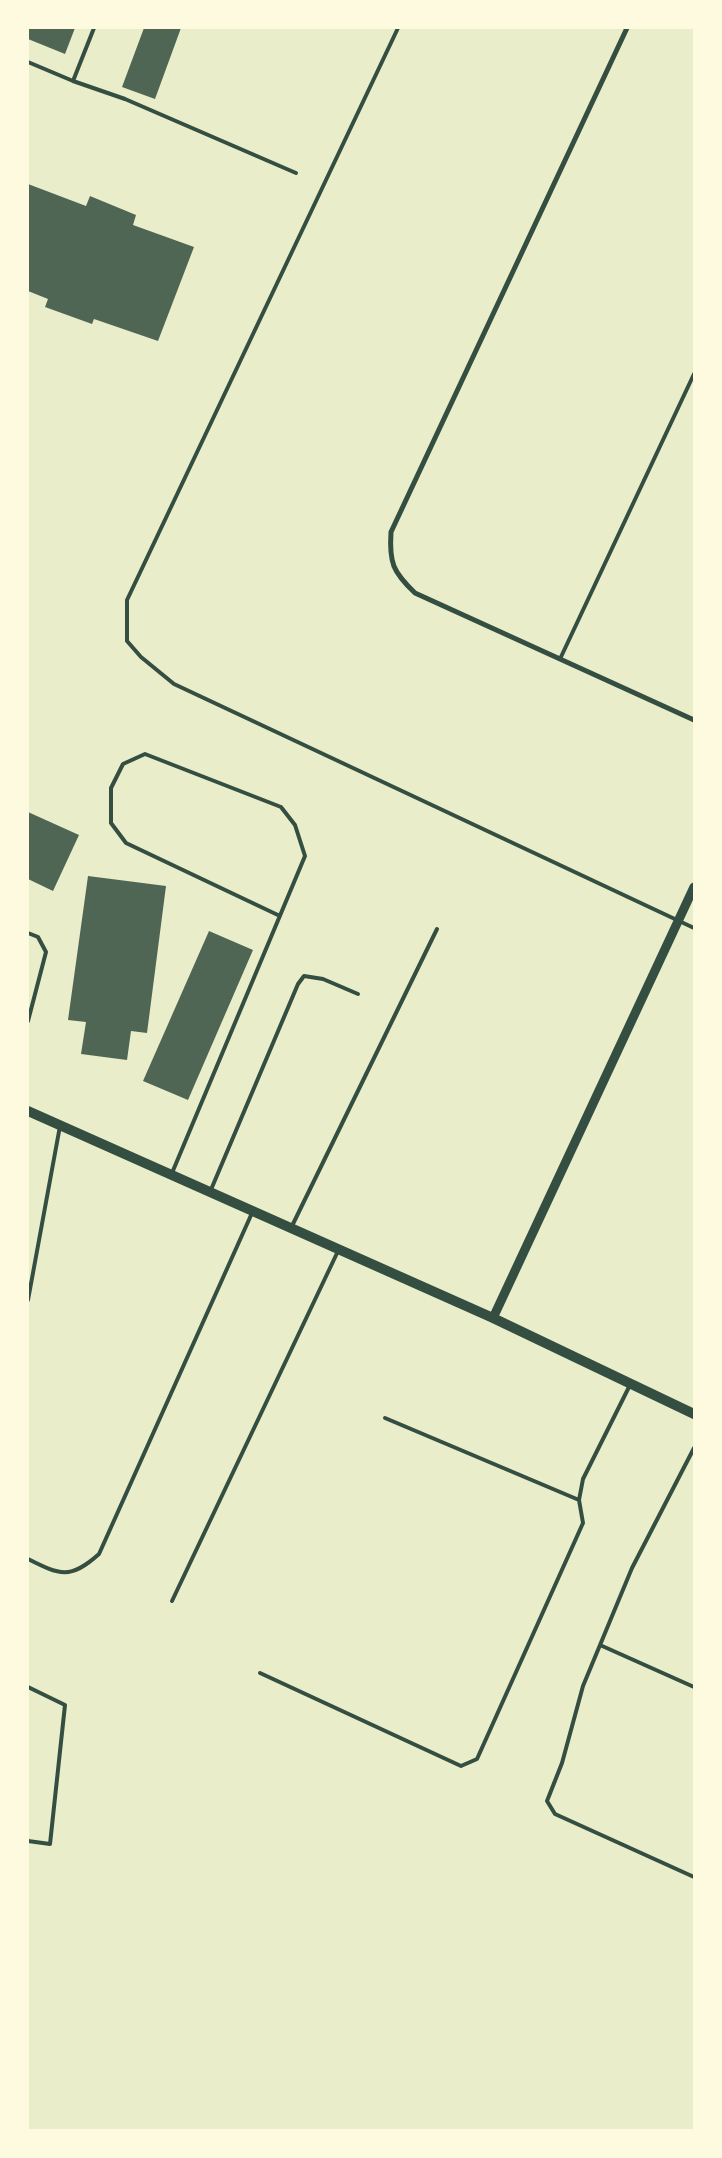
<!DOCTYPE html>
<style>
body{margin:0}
#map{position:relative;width:722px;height:2158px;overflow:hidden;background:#e9edc9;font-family:"Open Sans",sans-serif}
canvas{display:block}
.frame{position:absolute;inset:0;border:29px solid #fefae0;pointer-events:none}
</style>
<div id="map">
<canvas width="722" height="2158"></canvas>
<div class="frame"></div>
</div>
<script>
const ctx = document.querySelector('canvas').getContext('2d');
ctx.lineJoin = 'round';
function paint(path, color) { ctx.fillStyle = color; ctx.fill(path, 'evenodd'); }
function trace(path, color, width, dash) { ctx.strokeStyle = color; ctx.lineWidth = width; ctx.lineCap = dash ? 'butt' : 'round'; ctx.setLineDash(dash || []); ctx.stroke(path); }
paint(new Path2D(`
 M 28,28 L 75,28 L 65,54 L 28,39 Z
 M 144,28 L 181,28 L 155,99 L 122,87 Z
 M 28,184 L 86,206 L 90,196 L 136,215 L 133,225 L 194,247 L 158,341 L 94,319 L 92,324 L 45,307 L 48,299 L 28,291 Z
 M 28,812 L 79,835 L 53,891 L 28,879 Z
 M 88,876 L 166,886 L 147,1033 L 131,1031 L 127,1060 L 81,1054 L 86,1022 L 68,1020 Z
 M 209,931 L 253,950 L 188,1100 L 143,1081 Z`), '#4f6655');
trace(new Path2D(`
 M 398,28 L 127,600 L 127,641 L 141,657 L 174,684 L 694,928
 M 28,62 L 73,81 L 94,28
 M 73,81 L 125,99 L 296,173
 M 560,659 L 694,374
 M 28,933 L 38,937 L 46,952 L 28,1021
 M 172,1173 L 305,856 L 295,825 L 281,807 L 145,754 L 123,764 L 111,788 L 111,823 L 126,843 L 280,916
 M 210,1192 L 298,984 L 304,976 L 323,979 L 358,994
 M 291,1228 L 437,929
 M 28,1300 L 60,1126
 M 385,1418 L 579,1500
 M 694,1448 L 632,1568 L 583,1686 L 562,1763 L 547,1801 L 555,1814 L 694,1877
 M 28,1559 C 60,1575 70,1580 99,1554 L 252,1213
 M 172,1601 L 339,1249
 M 600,1645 L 694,1687
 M 260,1673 L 461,1766 L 477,1759 L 583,1523 L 579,1500 L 583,1479 L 630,1385
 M 28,1687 L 65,1705 L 50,1844 L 28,1841`), '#344e41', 4);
trace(new Path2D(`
 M 627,28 L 391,532 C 389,563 393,572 415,593 L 694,720`), '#344e41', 5);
trace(new Path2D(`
 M 493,1318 L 694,887`), '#344e41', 9);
trace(new Path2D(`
 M 28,1111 L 493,1318 L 694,1414`), '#344e41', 10);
</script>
